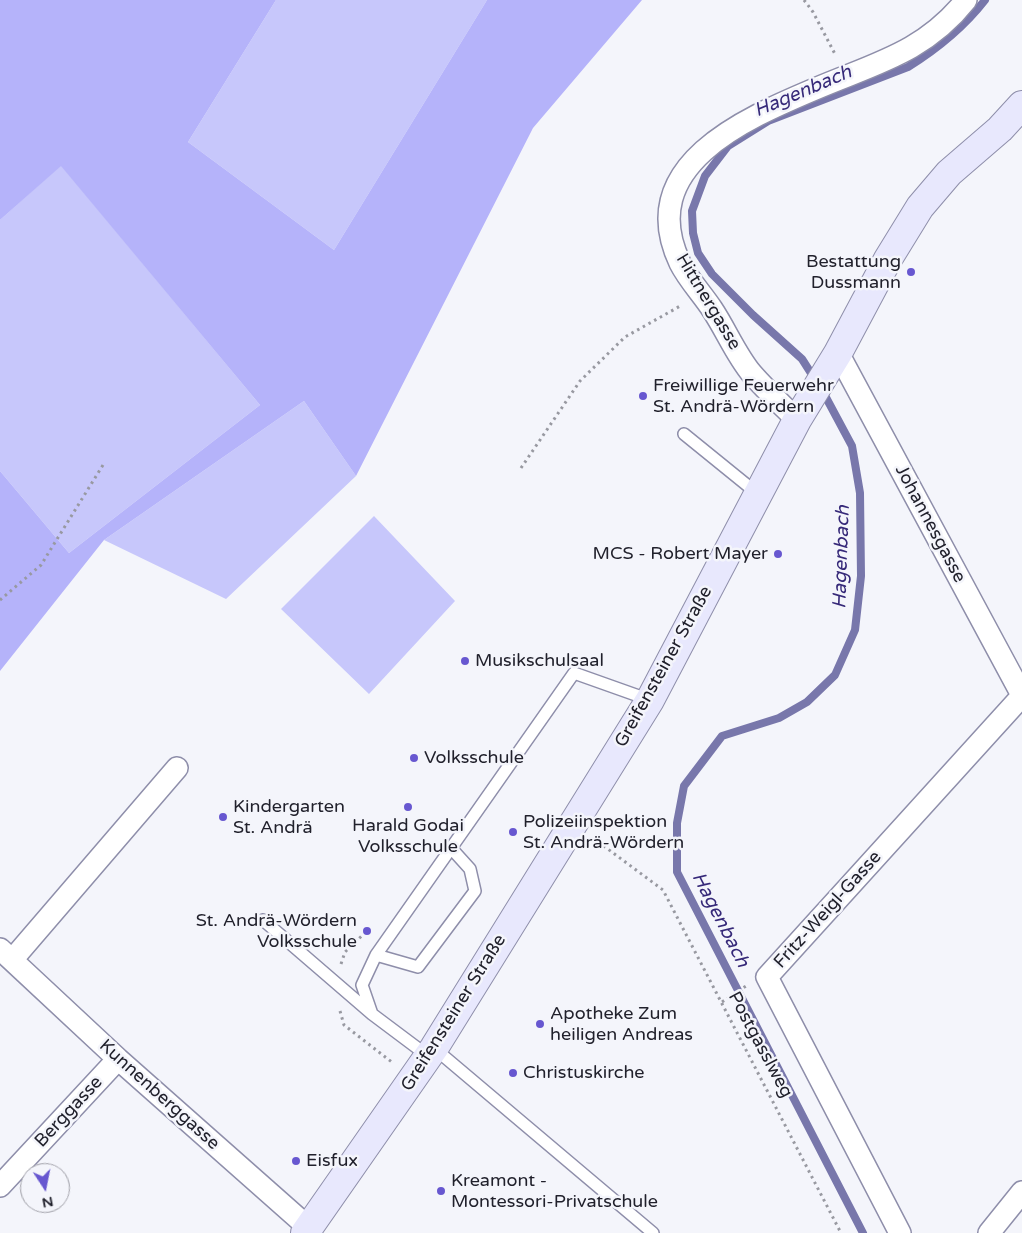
<!DOCTYPE html>
<meta charset="utf-8">
<style>
body{margin:0}
#map{position:relative;width:1022px;height:1233px;overflow:hidden;background:#f4f5fb;font-family:"Varela Round",sans-serif}
canvas{display:block}
.north{position:absolute;left:20px;top:1163px;width:50px;height:50px;box-sizing:border-box;background:#f4f5fb;border:1px solid #a0a0a8;border-radius:50%;rotate:169deg;font-size:14px;font-weight:700;line-height:20px;text-align:center;color:#21212c}
.north::after{content:'';display:block;margin:auto;width:18px;height:22px;background:#6757d0;clip-path:polygon(50% 0,100% 100%,50% 72%,0 100%)}
</style>
<div id="map">
<canvas width="1022" height="1233"></canvas>
<div class="north">N</div>
</div>
<script>
const ctx = document.querySelector('canvas').getContext('2d');
ctx.lineJoin = 'round';
function paint(path, color) { ctx.fillStyle = color; ctx.fill(path, 'evenodd'); }
function trace(path, color, width, dash) { ctx.strokeStyle = color; ctx.lineWidth = width; ctx.lineCap = dash ? 'butt' : 'round'; ctx.setLineDash(dash || []); ctx.stroke(path); }
function label(font, color, halo, rows, align = 'center') {
  ctx.font = font + ' "Varela Round",sans-serif'; ctx.lineWidth = 5; ctx.setLineDash([]); ctx.textBaseline = 'middle'; ctx.strokeStyle = halo; ctx.fillStyle = color; for (const [text, x, y, turn = 0] of rows) {
    ctx.save(); ctx.translate(x, y); ctx.rotate((+turn || 0) * Math.PI / 180); ctx.textAlign = isNaN(turn) ? turn : align; if (halo) ctx.strokeText(text, 0, 0); ctx.fillText(text, 0, 0); ctx.restore();
  }
}
paint(new Path2D(`
 M 276,0 L 487,0 L 334,250 L 188,142 Z
 M 61,165 L 260,405 L 69,553 L 0,471 L 0,220 Z
 M 304,401 L 356,476 L 226,599 L 104,540 Z
 M 374,516 L 455,601 L 369,694 L 281,609 Z`), '#c7c7fb');
paint(new Path2D(`
 M 0,0 L 276,0 L 188,142 L 334,250 L 487,0 L 642,0 L 533,128 L 356,476 L 304,401 L 104,540 L 0,671 L 0,471 L 69,553 L 260,405 L 61,166 L 0,220 Z`), '#b5b3fa');
trace(new Path2D(`
 M 816,381 L 802,359 L 753,315 L 712,274 L 698,253 L 693,233 L 692,211 L 705,176 L 728,146 L 768,121 L 908,67 C 937,49 964,27 985,0
 M 822,390 L 852,446 L 860,493 L 861,576 L 855,630 L 835,675 L 807,702 L 779,718 L 722,736 L 684,786 L 677,823 L 677,872 L 863,1233`), '#7877ab', 8);
const lane = new Path2D(`
 M 684,434 L 758,494
 M 263,920 L 372,1014 L 428,1056
 M 376,955 L 418,967 L 475,891 L 470,869 L 451,848
 M 372,1014 L 362,985 L 376,955 L 574,673 L 650,700
 M 434,1048 L 653,1233`);
const street = new Path2D(`
 M 838,353 L 1022,695
 M 797,420 C 782,405 766,390 752,374 C 736,355 726,330 712,309 C 702,294 688,279 680,263 C 634,166 744,119 815,89 C 873,64 924,53 966,0
 M 0,949 L 118,1059 L 309,1228
 M 12,960 L 177,768
 M 0,1186 L 118,1059
 M 900,1233 L 767,977 L 1022,696
 M 989,1233 L 1022,1192`);
const secondary = new Path2D(`
 M 305,1233 L 434,1048 L 650,700 L 797,420 L 838,353 L 888,259 L 920,207 L 949,173 L 1000,129 L 1022,105`);
trace(lane, '#8e8eaa', 14);
trace(street, '#8e8eaa', 24);
trace(secondary, '#8e8eaa', 30);
trace(new Path2D(`
 M 804,0 L 813,12 L 836,56
 M 521,468 L 580,381 L 625,337 L 682,305
 M 0,600 L 41,565 L 103,465
 M 593,838 L 663,890 L 841,1233
 M 341,964 L 345,952 L 373,925
 M 722,1002 L 746,986
 M 340,1011 L 344,1025 L 393,1063`), '#9899a1', 3, [2.5, 4]);
trace(lane, '#fff', 11);
trace(street, '#fff', 21);
trace(secondary, '#e8e8fd', 28);
for (const [x, y, r, color] of [
 [911,272,5,"#6757d0"],
 [643,396,5,"#6757d0"],
 [778,554,5,"#6757d0"],
 [465,661,5,"#6757d0"],
 [414,758,5,"#6757d0"],
 [408,807,5,"#6757d0"],
 [223,817,5,"#6757d0"],
 [513,832,5,"#6757d0"],
 [367,931,5,"#6757d0"],
 [540,1024,5,"#6757d0"],
 [513,1073,5,"#6757d0"],
 [296,1161,5,"#6757d0"],
 [441,1191,5,"#6757d0"]
]) { const dot = new Path2D(); dot.arc(x, y, r, 0, 2 * Math.PI); ctx.fillStyle = color; ctx.fill(dot); trace(dot, '#f4f5fb', 2); }
label('18px', '#21212c', '#f4f5fb', [
 ["Bestattung",901,262,"right"],
 ["Dussmann",901,283,"right"],
 ["Freiwillige Feuerwehr",653,386],
 ["St. Andrä-Wördern",653,407],
 ["MCS - Robert Mayer",768,554,"right"],
 ["Musikschulsaal",475,661],
 ["Volksschule",424,758],
 ["Kindergarten",233,807],
 ["St. Andrä",233,828],
 ["Polizeiinspektion",523,822],
 ["St. Andrä-Wördern",523,843],
 ["Harald Godai",408,826,"center"],
 ["Volksschule",408,847,"center"],
 ["St. Andrä-Wördern",357,921,"right"],
 ["Volksschule",357,942,"right"],
 ["Apotheke Zum",550,1014],
 ["heiligen Andreas",550,1035],
 ["Christuskirche",523,1073],
 ["Eisfux",306,1161],
 ["Kreamont -",451,1181],
 ["Montessori-Privatschule",451,1202]
], 'left');
label('18px', '#21212c', '#f4f5fb', [
 ["Hittnergasse",708,302,59],
 ["Johannesgasse",930,524,62],
 ["Greifensteiner Straße",664,667,-61],
 ["Fritz-Weigl-Gasse",828,910,-48],
 ["Greifensteiner Straße",454,1013,-58],
 ["Postgasslweg",760,1045,62],
 ["Kunnenberggasse",159,1095,42],
 ["Berggasse",69,1112,-47]
]);
label('italic 19px', '#362979', '#f4f5fb', [
 ["Hagenbach",803,92,-23],
 ["Hagenbach",842,557,-88],
 ["Hagenbach",720,920,63]
]);
</script>
